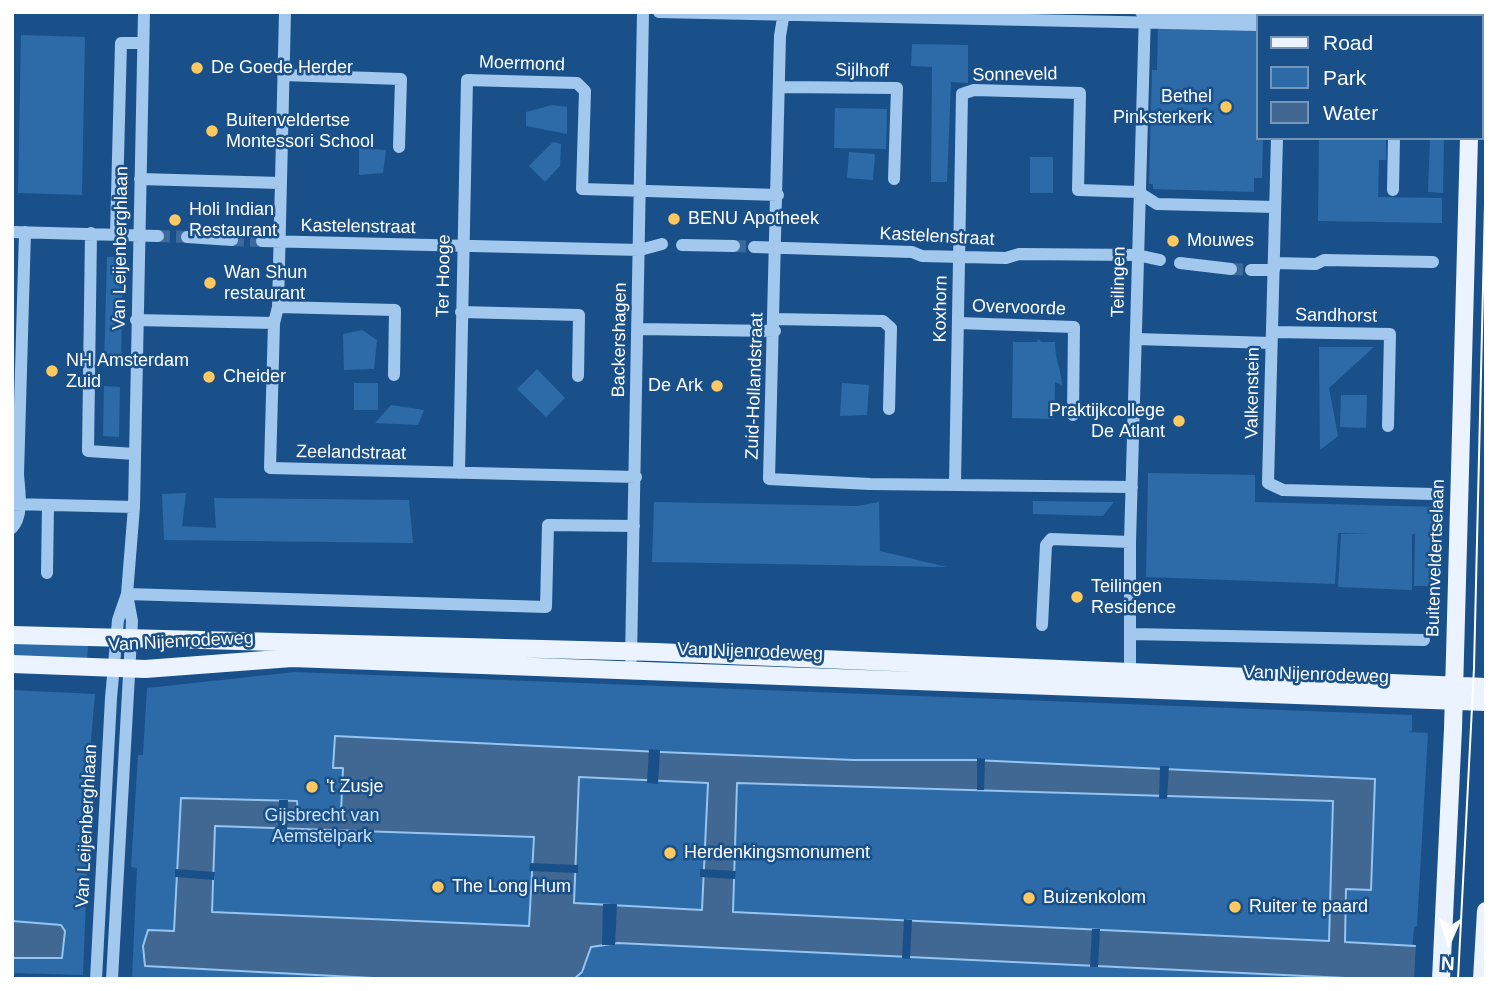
<!DOCTYPE html>
<style>
body{margin:0}
#map{position:relative;width:1498px;height:991px;overflow:hidden;background:#19508a;font-family:Helvetica,sans-serif}
canvas{display:block}
.frame{position:absolute;inset:0;border:14px solid #fff;pointer-events:none}
.legend{position:absolute;left:1256px;top:14px;width:228px;height:126px;box-sizing:border-box;background:#19508a;border:2px solid #7596b9;margin:0;padding:9px 12px;list-style:none;font-size:21px;color:#fff}
.legend li{display:flex;align-items:center;gap:14px;height:35px}
.legend b{width:35px;border:2px solid #7596b9}
.north{position:absolute;left:1414px;top:907px;width:70px;height:70px;-webkit-text-stroke:5px #19508a;paint-order:stroke;rotate:183deg;font-size:19px;font-weight:700;line-height:28px;text-align:center;color:#fff}
.north::after{content:'';display:block;margin:auto;width:24px;height:32px;background:#fff;clip-path:polygon(50% 0,100% 100%,50% 72%,0 100%)}
</style>
<div id="map">
<canvas width="1498" height="991"></canvas>
<div class="frame"></div>
<ul class="legend">
<li><b style="height:9px;background:#eaf3ff"></b>Road</li>
<li><b style="height:19px;background:#2c6ba8"></b>Park</li>
<li><b style="height:19px;background:#406892"></b>Water</li>
</ul>
<div class="north">N</div>
</div>
<script>
const ctx = document.querySelector('canvas').getContext('2d');
ctx.lineJoin = 'round';
function paint(path, color) { ctx.fillStyle = color; ctx.fill(path, 'evenodd'); }
function trace(path, color, width, dash) { ctx.strokeStyle = color; ctx.lineWidth = width; ctx.lineCap = dash ? 'butt' : 'round'; ctx.setLineDash(dash || []); ctx.stroke(path); }
function label(font, color, halo, rows, align = 'center') {
  ctx.font = font + ' Helvetica,sans-serif'; ctx.lineWidth = 5; ctx.setLineDash([]); ctx.textBaseline = 'middle'; ctx.strokeStyle = halo; ctx.fillStyle = color; for (const [text, x, y, turn = 0] of rows) {
    ctx.save(); ctx.translate(x, y); ctx.rotate((+turn || 0) * Math.PI / 180); ctx.textAlign = isNaN(turn) ? turn : align; if (halo) ctx.strokeText(text, 0, 0); ctx.fillText(text, 0, 0); ctx.restore();
  }
}
paint(new Path2D(`
 M 1158,27 L 1258,30 L 1258,138 L 1263,138 L 1262,178 L 1254,178 L 1254,192 L 1153,189 L 1153,184 L 1149,184 L 1152,70 L 1157,70 Z
 M 21,35 L 85,37 L 82,195 L 18,193 Z
 M 912,44 L 968,45 L 968,83 L 951,82 L 947,182 L 931,182 L 932,67 L 911,66 Z
 M 552,105 L 567,107 L 567,134 L 526,126 L 526,112 Z
 M 835,108 L 887,109 L 886,149 L 834,148 Z
 M 1319,138 L 1386,138 L 1386,160 L 1379,160 L 1378,197 L 1442,198 L 1442,223 L 1318,221 Z
 M 1430,138 L 1444,138 L 1443,193 L 1428,192 Z
 M 553,142 L 561,144 L 560,166 L 545,182 L 529,166 Z
 M 359,148 L 386,150 L 383,173 L 359,175 Z
 M 849,152 L 875,154 L 873,180 L 847,178 Z
 M 1030,157 L 1053,157 L 1053,193 L 1030,193 Z
 M 107,257 L 123,257 L 121,367 L 104,367 Z
 M 362,330 L 377,340 L 374,369 L 344,370 L 343,334 Z
 M 1039,339 L 1041,342 L 1055,342 C 1055,361 1061,368 1062,385 L 1055,382 L 1054,419 L 1012,418 L 1013,342 L 1036,342 Z
 M 1319,347 L 1374,347 L 1329,388 L 1338,436 L 1320,450 Z
 M 537,369 L 565,398 L 546,417 L 517,389 Z
 M 354,383 L 378,383 L 378,410 L 354,410 Z
 M 842,383 L 869,385 L 867,415 L 840,416 Z
 M 104,386 L 120,387 L 119,437 L 103,436 Z
 M 1341,395 L 1367,395 L 1366,428 L 1340,427 Z
 M 391,405 L 424,410 L 418,425 L 375,423 Z
 M 1148,473 L 1255,475 L 1255,502 L 1436,507 L 1432,586 L 1414,586 L 1415,534 L 1412,534 L 1412,590 L 1338,587 L 1341,534 L 1371,533 L 1338,533 L 1335,584 L 1146,577 Z
 M 186,493 L 182,526 L 216,528 L 214,498 L 409,500 L 413,543 L 164,540 L 162,494 Z
 M 1033,501 L 1114,502 L 1103,516 L 1033,514 Z
 M 654,502 L 857,506 L 879,502 L 880,551 L 947,567 L 652,562 Z
 M 12,642 L 88,644 L 87,662 L 12,660 Z
 M 295,672 L 1412,715 L 1412,731 L 1408,732 L 1428,733 L 1417,926 L 1414,927 L 1410,979 L 132,979 L 137,868 L 131,867 L 138,755 L 143,755 L 147,688 Z
 M 12,690 L 95,694 L 87,787 L 90,796 L 83,975 L 12,973 Z`), '#2c6ba8');
const water = new Path2D(`
 M 335,736 L 660,752 L 854,760 L 974,760 L 1375,779 L 1371,890 L 1346,889 L 1345,942 L 1486,950 L 1486,979 L 1367,979 L 618,943 L 591,947 L 582,972 L 574,979 L 392,979 L 145,966 L 143,946 L 148,930 L 174,931 L 181,798 L 297,801 L 298,812 L 341,812 L 343,768 L 333,768 ZM 579,777 L 708,783 L 702,910 L 574,903 ZM 737,783 L 1333,801 L 1329,941 L 733,912 ZM 215,826 L 534,837 L 529,926 L 212,912 Z
 M 12,921 L 61,925 L 65,931 L 62,958 L 12,958 Z`);
paint(water, '#406892');
trace(water, '#96c4f0', 2);
paint(new Path2D(`
 M 649,749 L 660,750 L 658,784 L 647,783 Z
 M 977,758 L 985,759 L 984,790 L 977,790 Z
 M 1160,766 L 1169,766 L 1167,799 L 1159,799 Z
 M 279,800 L 288,800 L 287,830 L 278,829 Z
 M 530,863 L 578,865 L 578,873 L 529,871 Z
 M 175,869 L 215,872 L 214,880 L 175,877 Z
 M 700,869 L 736,871 L 735,879 L 700,877 Z
 M 603,904 L 617,904 L 615,945 L 602,945 Z
 M 904,919 L 912,920 L 910,959 L 902,958 Z
 M 1092,929 L 1100,929 L 1098,967 L 1090,967 Z
 M 1416,943 L 1486,946 L 1486,979 L 1414,979 Z`), '#19508a');
trace(new Path2D(`
 M 158,236 L 187,237
 M 232,240 L 262,241
 M 734,246 L 754,247
 M 1231,269 L 1251,270`), '#3c6a9c', 12, [12, 6]);
trace(new Path2D(`
 M 285,12 L 278,307 L 274,323 L 270,468 L 636,477
 M 659,12 L 1258,25
 M 784,12 L 780,36 L 769,479 L 870,484 L 1132,487
 M 1141,12 L 1258,16
 M 1280,12 L 1280,16
 M 1343,16 L 1343,12
 M 1482,21 L 1486,22
 M 1482,34 L 1486,34
 M 283,75 L 401,79 L 399,147
 M 779,87 L 897,88 L 894,179
 M 1277,138 L 1268,483 L 1283,490 L 1433,494
 M 140,179 L 280,183
 M 1393,190 L 1394,138
 M 12,232 L 158,236
 M 91,233 L 88,451 L 135,454
 M 116,234 L 121,43 L 143,43
 M 187,237 L 232,240
 M 262,241 L 640,250 L 662,244
 M 682,245 L 734,246
 M 754,247 L 912,252 L 922,256 L 1006,258 L 1019,254 L 1137,255 L 1160,260
 M 1180,263 L 1231,269
 M 1275,263 L 1316,264 L 1324,260 L 1433,262
 M 1251,270 L 1274,270
 M 278,307 L 395,310 L 394,375
 M 461,312 L 579,315 L 578,376
 M 774,319 L 883,321 L 891,328 L 889,409
 M 136,320 L 274,323
 M 958,323 L 1074,327 L 1073,415
 M 639,329 L 775,331
 M 1273,332 L 1390,334 L 1388,426
 M 1136,339 L 1271,343
 M 459,473 L 467,80 L 577,83 L 585,91 L 582,189 L 778,195
 M 18,474 L 25,232
 M 955,483 L 962,94 L 974,90 L 1080,93 L 1078,190 L 1138,192 L 1157,204 L 1275,207
 M 12,504 L 134,507
 M 12,528 C 24,515 19,491 18,474 L 13,474
 M 47,573 L 48,505
 M 127,594 L 546,607 L 548,525 L 634,526
 M 1042,625 L 1046,545 L 1051,539 L 1130,542
 M 1131,634 L 1424,640
 M 631,659 L 643,12
 M 1130,678 L 1130,542 L 1145,12
 M 96,979 L 111,698 L 118,620 L 127,594 L 134,507 L 144,12
 M 112,979 L 132,621 L 127,594`), '#a3c8ed', 12);
trace(new Path2D(`
 M 1471,16 L 1471,12
 M 12,635 L 656,652 L 1486,687
 M 12,664 L 145,669 L 292,658 L 1486,702
 M 1441,979 L 1453,729 L 1469,138
 M 1482,979 L 1486,911`), '#eaf3ff', 18);
trace(new Path2D(`
 M 1458,979 L 1474,668 L 1486,162`), '#fff', 2);
for (const [x, y, r, color] of [
 [197,68,7,"#ffc960"],
 [1226,107,7,"#ffc960"],
 [212,131,7,"#ffc960"],
 [674,219,7,"#ffc960"],
 [175,220,7,"#ffc960"],
 [1173,241,7,"#ffc960"],
 [210,283,7,"#ffc960"],
 [52,371,7,"#ffc960"],
 [209,377,7,"#ffc960"],
 [717,386,7,"#ffc960"],
 [1179,421,7,"#ffc960"],
 [1077,597,7,"#ffc960"],
 [312,787,7,"#ffc960"],
 [670,853,7,"#ffc960"],
 [438,887,7,"#ffc960"],
 [1029,898,7,"#ffc960"],
 [1235,907,7,"#ffc960"]
]) { const dot = new Path2D(); dot.arc(x, y, r, 0, 2 * Math.PI); ctx.fillStyle = color; ctx.fill(dot); trace(dot, '#19508a', 2.5); }
label('18px', '#fff', '#19508a', [
 ["Moermond",522,64,2],
 ["Sijlhoff",862,71,1],
 ["Sonneveld",1015,75,-1],
 ["Kastelenstraat",358,227,1],
 ["Kastelenstraat",937,237,3],
 ["Van Leijenberghlaan",121,248,-89],
 ["Ter Hooge",444,276,-89],
 ["Teilingen",1119,282,-89],
 ["Overvoorde",1019,308,2],
 ["Koxhorn",941,309,-89],
 ["Sandhorst",1336,316,1],
 ["Backershagen",620,340,-89],
 ["Zuid-Hollandstraat",755,386,-88],
 ["Valkenstein",1253,393,-89],
 ["Zeelandstraat",351,453,1],
 ["Buitenveldertselaan",1436,558,-88],
 ["Van Nijenrodeweg",181,642,-3],
 ["Van Nijenrodeweg",750,652,2],
 ["Van Nijenrodeweg",1316,675,2],
 ["Van Leijenberghlaan",87,826,-87]
]);
label('18px', '#fff', '#19508a', [
 ["De Goede Herder",211,68],
 ["Bethel",1212,97,"right"],
 ["Pinksterkerk",1212,118,"right"],
 ["Buitenveldertse",226,121],
 ["Montessori School",226,142],
 ["Holi Indian",189,210],
 ["Restaurant",189,231],
 ["BENU Apotheek",688,219],
 ["Mouwes",1187,241],
 ["Wan Shun",224,273],
 ["restaurant",224,294],
 ["NH Amsterdam",66,361],
 ["Zuid",66,382],
 ["Cheider",223,377],
 ["De Ark",703,386,"right"],
 ["Praktijkcollege",1165,411,"right"],
 ["De Atlant",1165,432,"right"],
 ["Teilingen",1091,587],
 ["Residence",1091,608],
 ["'t Zusje",326,787],
 ["Herdenkingsmonument",684,853],
 ["The Long Hum",452,887],
 ["Buizenkolom",1043,898],
 ["Ruiter te paard",1249,907]
], 'left');
label('18px', '#c9e1fa', '#19508a', [
 ["Gijsbrecht van",322,816],
 ["Aemstelpark",322,837]
]);
</script>
